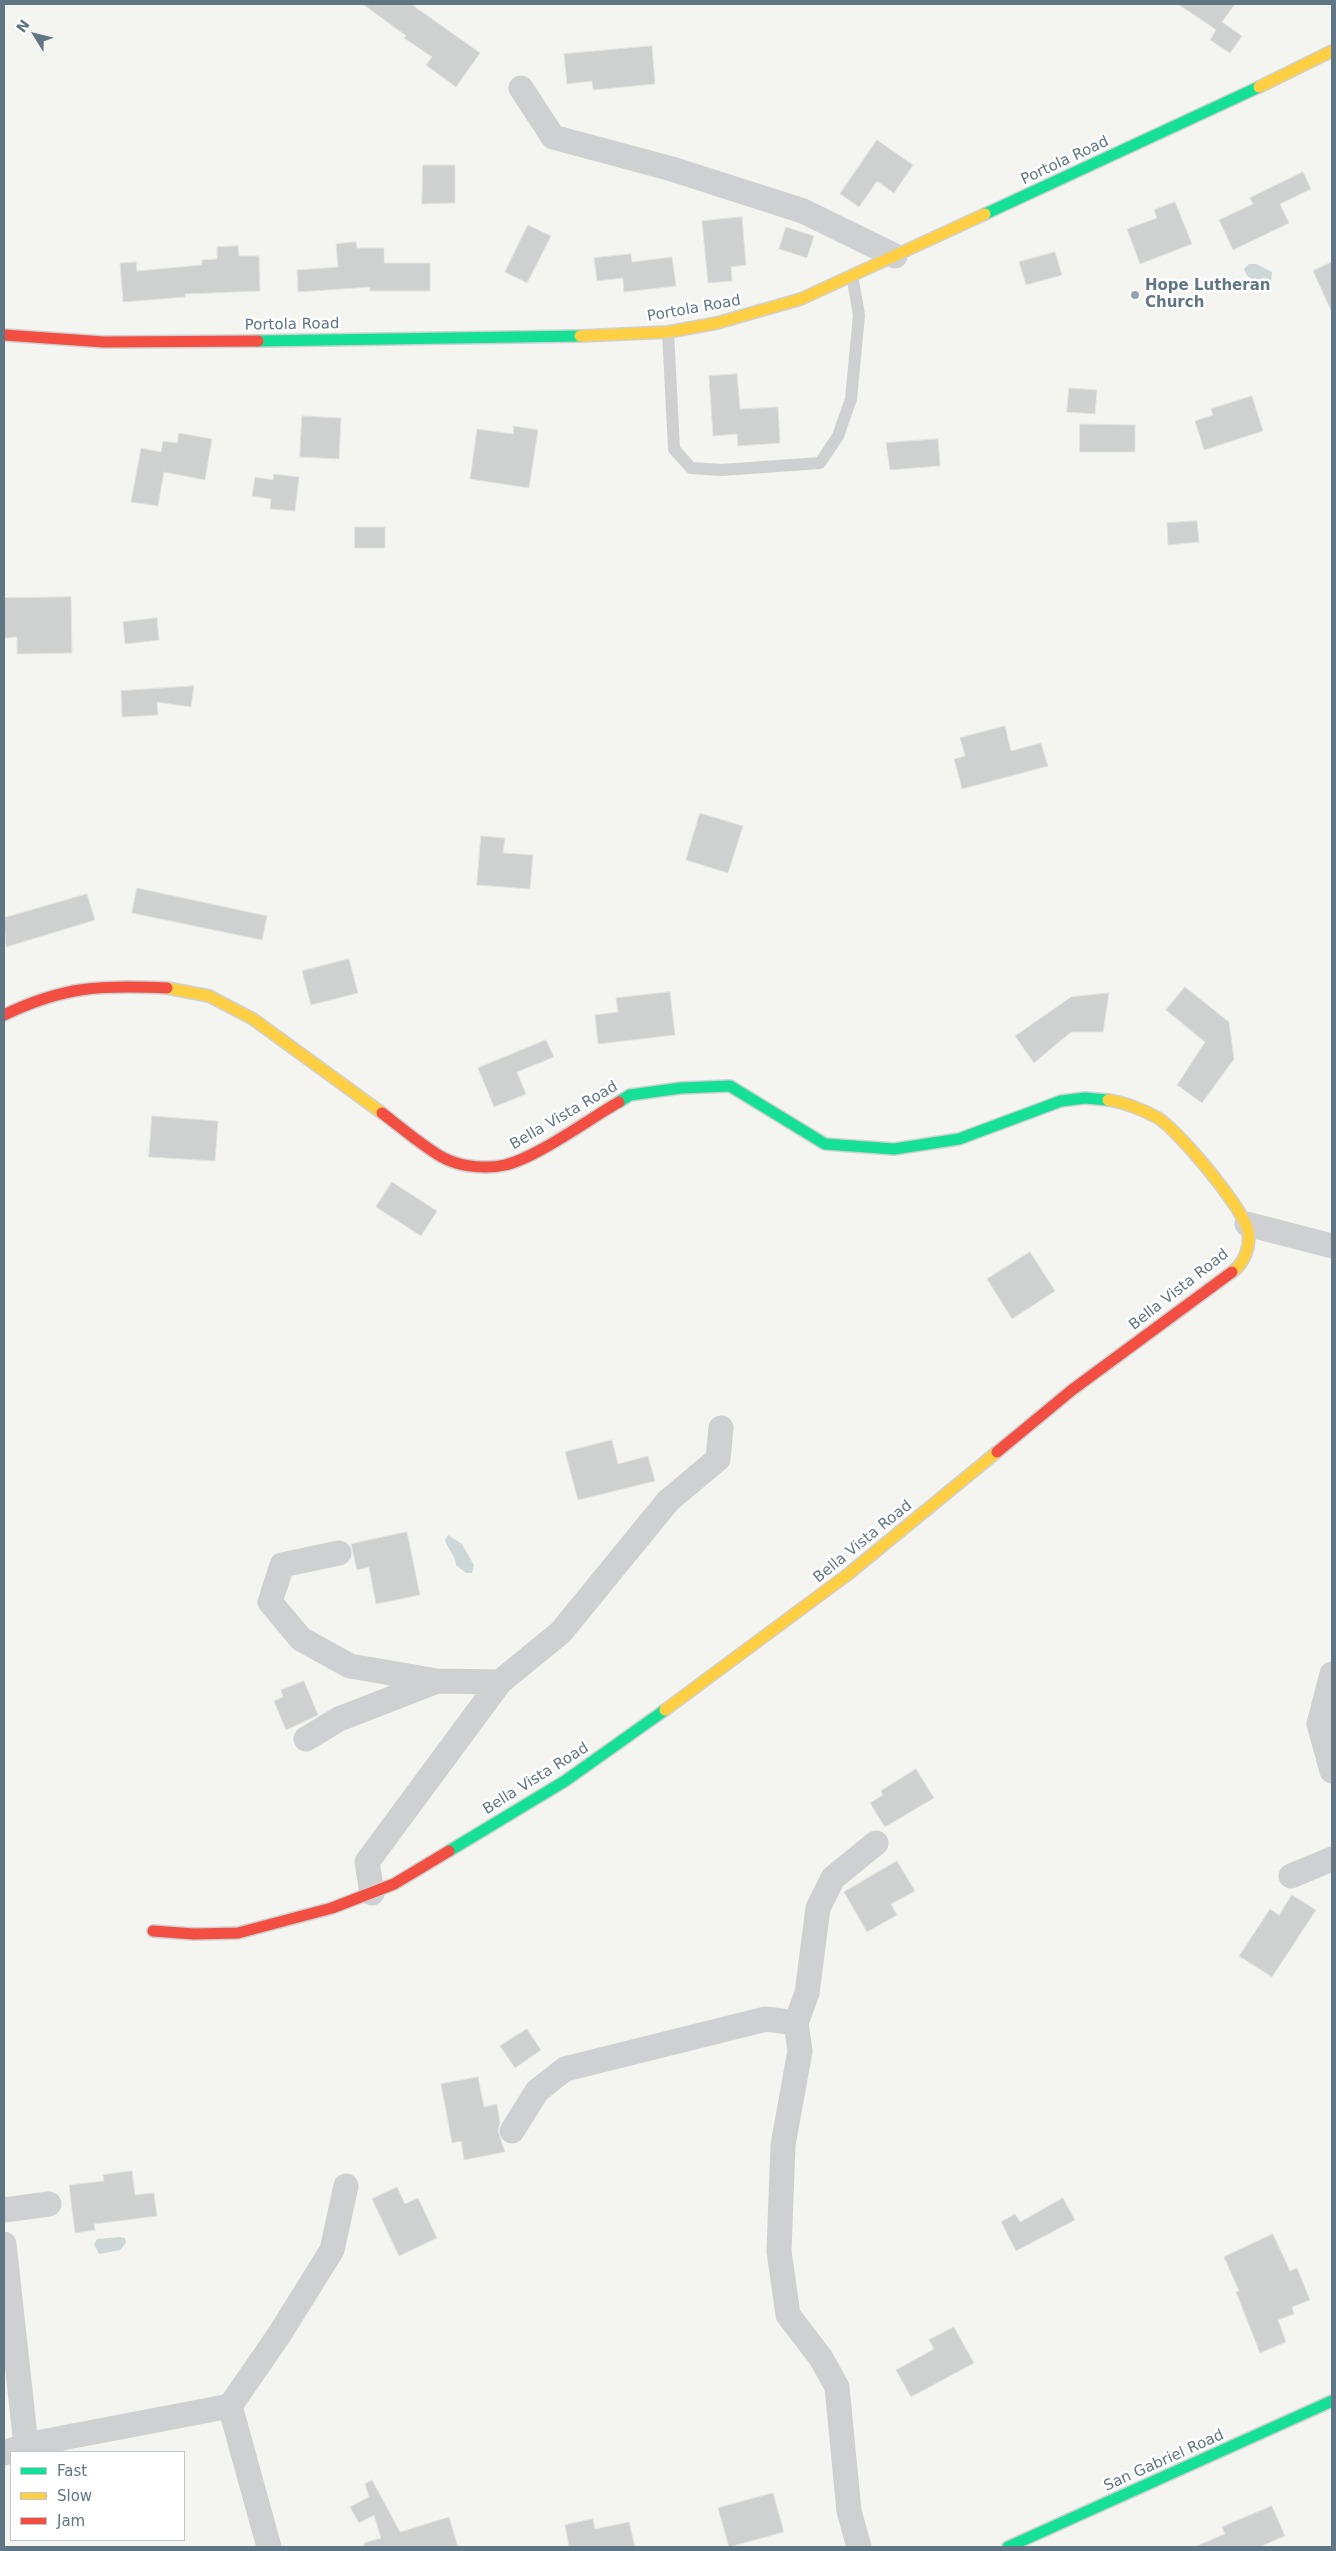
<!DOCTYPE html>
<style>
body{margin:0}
#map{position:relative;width:1336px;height:2551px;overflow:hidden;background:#f4f4f1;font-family:"DejaVu Sans",sans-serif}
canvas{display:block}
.frame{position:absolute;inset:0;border:5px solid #617685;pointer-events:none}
.legend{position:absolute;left:10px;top:2451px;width:175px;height:90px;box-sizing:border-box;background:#fff;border:1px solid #c0c8ce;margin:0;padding:6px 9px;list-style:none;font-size:15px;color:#617685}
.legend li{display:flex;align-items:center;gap:10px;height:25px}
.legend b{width:25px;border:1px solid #c0c8ce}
.north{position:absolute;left:10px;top:10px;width:50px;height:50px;-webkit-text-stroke:4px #fff;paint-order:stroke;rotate:306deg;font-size:14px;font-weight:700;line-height:20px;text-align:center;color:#617685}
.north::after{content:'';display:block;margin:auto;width:18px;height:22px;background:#617685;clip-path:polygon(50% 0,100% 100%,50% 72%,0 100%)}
</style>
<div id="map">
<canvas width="1336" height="2551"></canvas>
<div class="frame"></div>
<ul class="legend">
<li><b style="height:6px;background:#16e098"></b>Fast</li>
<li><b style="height:6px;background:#ffcf43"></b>Slow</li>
<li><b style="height:6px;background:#f24e42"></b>Jam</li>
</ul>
<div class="north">N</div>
</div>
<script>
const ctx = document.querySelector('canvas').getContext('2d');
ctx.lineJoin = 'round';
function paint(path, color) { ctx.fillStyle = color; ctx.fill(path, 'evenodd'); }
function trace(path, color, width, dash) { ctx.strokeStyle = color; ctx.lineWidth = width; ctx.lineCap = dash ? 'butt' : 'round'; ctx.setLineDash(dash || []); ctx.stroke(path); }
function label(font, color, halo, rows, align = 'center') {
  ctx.font = font + ' "DejaVu Sans",sans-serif'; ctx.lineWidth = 5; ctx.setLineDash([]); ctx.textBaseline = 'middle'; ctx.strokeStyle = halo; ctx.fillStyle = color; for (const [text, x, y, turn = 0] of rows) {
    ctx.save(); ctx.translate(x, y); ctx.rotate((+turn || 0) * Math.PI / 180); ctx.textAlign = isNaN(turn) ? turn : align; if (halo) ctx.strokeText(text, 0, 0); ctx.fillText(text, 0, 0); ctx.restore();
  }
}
paint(new Path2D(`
 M 1249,264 L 1256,264 L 1272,272 L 1271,282 L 1263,285 C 1254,282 1247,278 1244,269 Z
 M 448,1535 L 462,1544 L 474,1565 L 472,1573 L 466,1573 L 456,1565 C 455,1554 448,1550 445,1540 Z
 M 120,2237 L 125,2238 L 126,2243 L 120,2250 L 99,2254 L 94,2244 L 97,2239 Z`), '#cdd7d8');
const building = new Path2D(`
 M 363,4 L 411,4 L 480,53 L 456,87 L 426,65 L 432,57 L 404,38 L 406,36 Z
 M 1178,4 L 1235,4 L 1222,22 L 1242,36 L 1230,53 L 1210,40 L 1216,30 Z
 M 652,46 L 655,84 L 593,90 L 592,81 L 567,84 L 564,54 Z
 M 877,140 L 913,165 L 894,193 L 877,181 L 859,207 L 840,194 Z
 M 423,165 L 455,165 L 455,203 L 422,204 Z
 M 1303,172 L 1311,189 L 1280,204 L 1289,223 L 1233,250 L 1219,220 L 1253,204 L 1250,198 Z
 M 1175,202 L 1192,244 L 1140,264 L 1127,229 L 1157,218 L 1154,210 Z
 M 742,217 L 746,265 L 731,267 L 732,281 L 708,283 L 702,221 Z
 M 528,225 L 551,236 L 527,283 L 505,272 Z
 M 786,227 L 814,236 L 807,258 L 779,249 Z
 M 356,242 L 357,248 L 384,248 L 384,263 L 430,263 L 430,291 L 370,291 L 370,287 L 298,292 L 297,270 L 338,267 L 336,244 Z
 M 238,246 L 239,256 L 259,256 L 260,291 L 185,294 L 185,297 L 123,302 L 120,263 L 136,262 L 137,271 L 202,265 L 202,260 L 217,259 L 217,247 Z
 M 1055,252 L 1062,275 L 1026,285 L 1019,262 Z
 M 631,254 L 632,262 L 672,257 L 676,286 L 624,292 L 623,278 L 597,281 L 594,258 Z
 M 1332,262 L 1332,313 L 1313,271 Z
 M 737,374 L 740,409 L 778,407 L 780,443 L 738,446 L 737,434 L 713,436 L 709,376 Z
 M 1069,388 L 1097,390 L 1095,414 L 1067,412 Z
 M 1252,396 L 1263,431 L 1204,450 L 1195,421 L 1213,415 L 1211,409 Z
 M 302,416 L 341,418 L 339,459 L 300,457 Z
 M 1080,424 L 1135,425 L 1135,452 L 1080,452 Z
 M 514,426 L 538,430 L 529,488 L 470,479 L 477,429 L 513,434 Z
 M 179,433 L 212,439 L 205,480 L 164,472 L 158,506 L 131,502 L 141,448 L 161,452 L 163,441 L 177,443 Z
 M 938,439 L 940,466 L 890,470 L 886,443 Z
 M 274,474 L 299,477 L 295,511 L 270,509 L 271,499 L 252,496 L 255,477 L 273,480 Z
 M 1197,521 L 1199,542 L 1168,545 L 1167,523 Z
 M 355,527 L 385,527 L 385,548 L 355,548 Z
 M 71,597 L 72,653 L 17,654 L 17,637 L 4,638 L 4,598 Z
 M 157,618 L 159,640 L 125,644 L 123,622 Z
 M 194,686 L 191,707 L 157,702 L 158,715 L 122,717 L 121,691 Z
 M 1005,726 L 1011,751 L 1041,743 L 1048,766 L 962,789 L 954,759 L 965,756 L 960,738 Z
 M 700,813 L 743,826 L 728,873 L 686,860 Z
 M 481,836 L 505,838 L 503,853 L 533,855 L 530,889 L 477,885 Z
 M 137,888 L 267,916 L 262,940 L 132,913 Z
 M 87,894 L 95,920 L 6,947 L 4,918 Z
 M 349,959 L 358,993 L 311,1005 L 302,971 Z
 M 1185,987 L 1229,1022 L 1234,1059 L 1202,1103 L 1177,1085 L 1205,1042 L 1166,1010 Z
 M 670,992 L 675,1035 L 598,1044 L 595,1015 L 618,1012 L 616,998 Z
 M 1109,993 L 1103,1032 L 1071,1032 L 1034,1063 L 1015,1036 L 1071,997 Z
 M 546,1040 L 554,1057 L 517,1072 L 526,1094 L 494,1107 L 478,1068 Z
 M 152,1116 L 218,1121 L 215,1161 L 149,1157 Z
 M 392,1182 L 437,1211 L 421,1236 L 376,1207 Z
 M 1030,1252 L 1055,1291 L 1012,1319 L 987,1279 Z
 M 612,1440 L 618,1464 L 648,1456 L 655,1481 L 578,1500 L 565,1452 Z
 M 407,1532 L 420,1595 L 376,1604 L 369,1567 L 357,1570 L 351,1544 Z
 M 304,1681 L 318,1715 L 286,1730 L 274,1701 L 283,1697 L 281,1690 Z
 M 916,1769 L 934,1798 L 885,1827 L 870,1803 L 883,1795 L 881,1791 Z
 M 897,1861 L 915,1891 L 891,1904 L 897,1915 L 867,1932 L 844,1892 Z
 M 1292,1895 L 1316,1910 L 1272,1977 L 1239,1956 L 1270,1909 L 1279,1915 Z
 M 527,2029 L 541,2050 L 515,2068 L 500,2046 Z
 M 478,2077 L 484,2107 L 497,2104 L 500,2123 L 498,2131 L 505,2152 L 464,2160 L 461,2141 L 452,2143 L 441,2084 Z
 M 132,2171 L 135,2195 L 154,2193 L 157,2216 L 94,2224 L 95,2230 L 75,2233 L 69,2185 L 104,2181 L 103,2175 Z
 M 397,2187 L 405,2204 L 418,2198 L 437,2238 L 399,2256 L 372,2199 Z
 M 1063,2198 L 1075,2220 L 1016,2251 L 1001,2222 L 1015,2214 L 1020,2222 Z
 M 1273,2234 L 1290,2271 L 1297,2268 L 1310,2300 L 1292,2307 L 1294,2314 L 1278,2320 L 1286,2342 L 1260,2353 L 1236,2292 L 1239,2291 L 1224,2257 Z
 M 954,2327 L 974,2363 L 911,2397 L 896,2370 L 934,2349 L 929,2340 Z
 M 372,2480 L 400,2532 L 449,2517 L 458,2547 L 364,2547 L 364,2543 L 381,2538 L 374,2515 L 359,2523 L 350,2507 L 369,2497 L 365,2484 Z
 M 773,2493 L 784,2532 L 729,2547 L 718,2508 Z
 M 1272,2506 L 1285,2536 L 1259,2547 L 1194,2547 L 1225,2534 L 1222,2527 Z
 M 593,2519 L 595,2529 L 629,2522 L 635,2547 L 569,2547 L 565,2525 Z`);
paint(building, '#cfd1d0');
trace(building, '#e3e3e1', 1);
const fast = new Path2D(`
 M 985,214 L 1259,87
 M 258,341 L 580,336
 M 619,1102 L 630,1095 L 681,1088 L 730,1086 L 825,1144 L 894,1149 L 959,1139 L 1061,1101 L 1085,1098 L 1108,1100
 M 449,1851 L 565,1781 L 665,1710
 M 1008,2547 L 1332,2401`);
const slow = new Path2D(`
 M 1259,87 L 1332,51
 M 580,336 L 668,332 L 717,323 L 801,299 L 985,214
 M 167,988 L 209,996 L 253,1019 L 382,1113
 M 1108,1100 C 1123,1102 1144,1110 1158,1118 C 1178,1130 1244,1209 1248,1231 C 1251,1246 1244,1264 1232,1272
 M 665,1710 L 847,1575 L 997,1452`);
const jam = new Path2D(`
 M 4,335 L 104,342 L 258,341
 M 4,1015 C 64,986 101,985 167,988
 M 382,1113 C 398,1125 432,1154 448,1160 C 464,1167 487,1169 505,1165 C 536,1158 589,1119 619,1102
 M 997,1452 L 1072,1390 L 1232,1272
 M 153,1931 L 194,1934 L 238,1933 L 332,1908 L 394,1884 L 449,1851`);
trace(fast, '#cfd1d1', 14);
trace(slow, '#cfd1d1', 14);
trace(jam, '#cfd1d1', 14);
trace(new Path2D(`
 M 668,332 L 674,449 L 691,468 L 722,470 L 820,463 L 838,436 L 851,399 L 859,315 L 852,275`), '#cfd0d1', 12);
trace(new Path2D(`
 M 521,88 L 553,137 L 672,169 L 803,211 L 895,256
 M 1247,1224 L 1332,1246
 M 339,1553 L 282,1565 L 270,1602 L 301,1639 L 350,1666 L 437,1681
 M 1332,1674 L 1319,1724 L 1332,1771
 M 306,1739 L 339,1719 L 437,1681 L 500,1682
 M 1291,1876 L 1332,1859
 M 372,1893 L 367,1862 L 500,1682 L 561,1632 L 668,1501 L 718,1459 L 721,1428
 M 512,2131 L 537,2091 L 565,2069 L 766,2019 L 796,2023
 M 4,2210 L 49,2204
 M 4,2244 L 26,2445
 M 4,2453 L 26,2445 L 230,2406
 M 269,2547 L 230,2406 L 279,2335 L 332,2250 L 346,2186
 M 859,2547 L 849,2511 L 837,2387 L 821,2358 L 788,2315 L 779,2251 L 783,2145 L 800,2051 L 796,2023 L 807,1993 L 818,1908 L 833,1878 L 876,1843`), '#cfd0d1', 25);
trace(fast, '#16e098', 11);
trace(slow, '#ffcf43', 11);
trace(jam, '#f24e42', 11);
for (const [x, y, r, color] of [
 [1135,295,5,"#94a2ab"]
]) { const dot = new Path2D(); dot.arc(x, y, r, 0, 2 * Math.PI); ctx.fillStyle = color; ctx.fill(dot); trace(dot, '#fff', 2); }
label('15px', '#617685', '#fff', [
 ["Portola Road",1065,161,-25],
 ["Portola Road",694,309,-10],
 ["Portola Road",292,325,-1],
 ["Bella Vista Road",564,1116,-30],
 ["Bella Vista Road",1179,1290,-38],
 ["Bella Vista Road",863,1542,-39],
 ["Bella Vista Road",536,1779,-32],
 ["San Gabriel Road",1164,2461,-24]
]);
label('bold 15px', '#617685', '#fff', [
 ["Hope Lutheran",1145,286],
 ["Church",1145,303]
], 'left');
</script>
